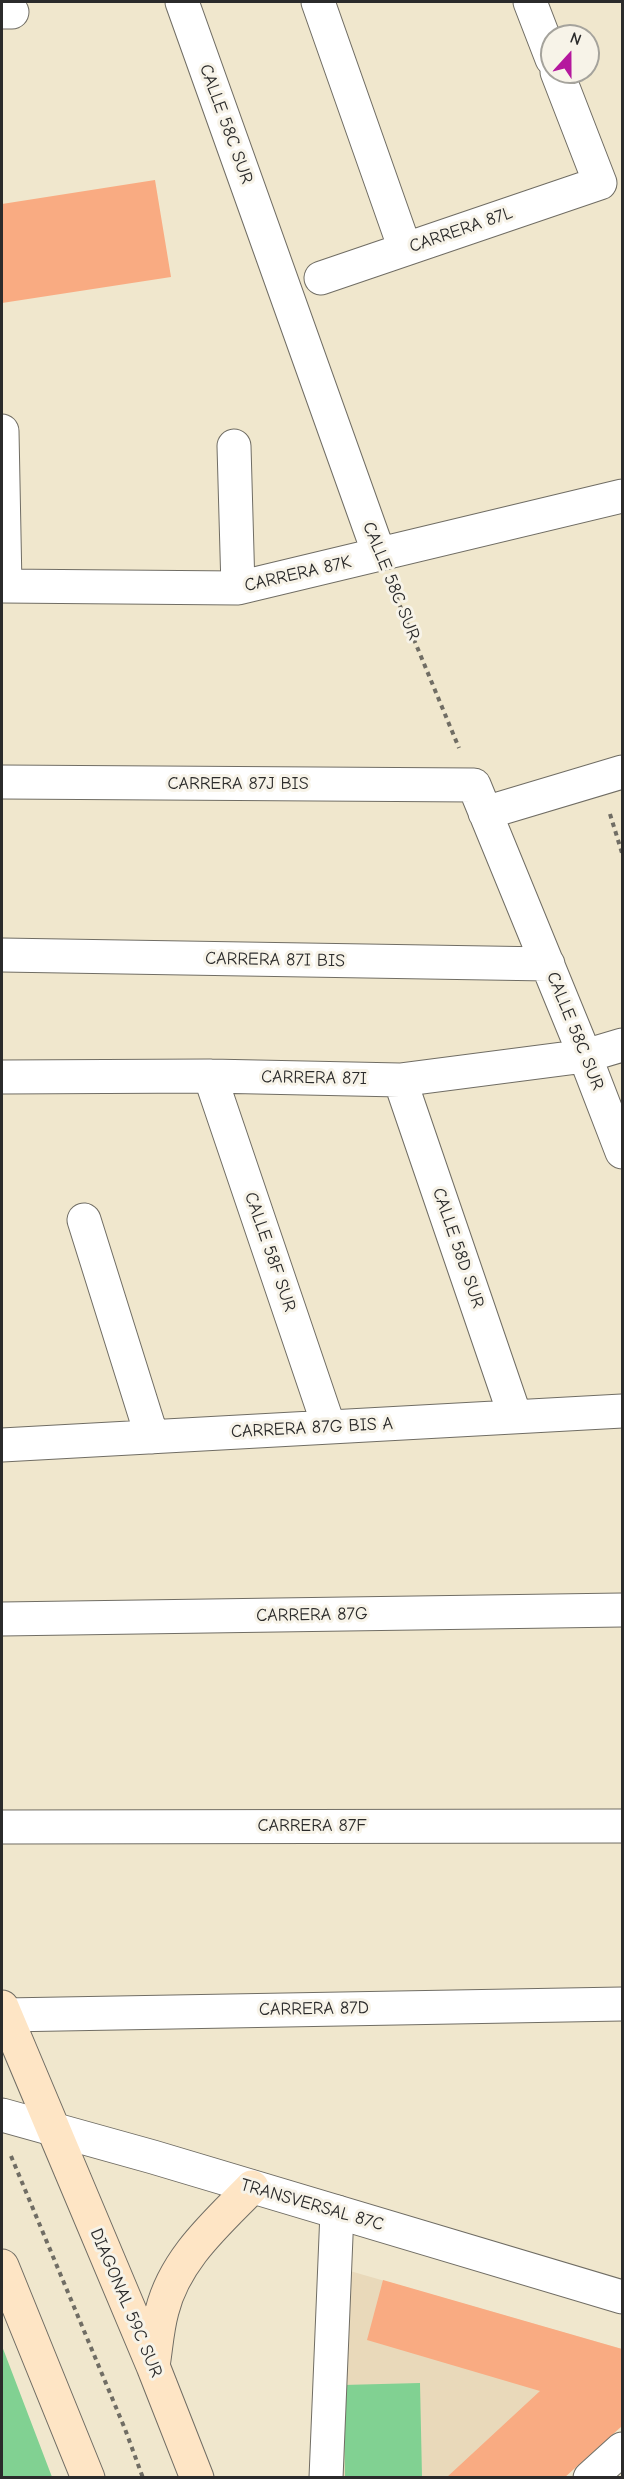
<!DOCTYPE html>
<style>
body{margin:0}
#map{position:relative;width:624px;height:2479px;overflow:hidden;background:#f0e7cd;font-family:"Comic Neue",sans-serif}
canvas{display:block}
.frame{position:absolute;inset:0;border:3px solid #2b2b2b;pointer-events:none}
.north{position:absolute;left:540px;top:24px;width:60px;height:60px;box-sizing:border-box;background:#f7f3e8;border:2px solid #a5a39c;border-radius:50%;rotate:21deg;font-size:16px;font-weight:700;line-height:24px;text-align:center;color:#2b2b2b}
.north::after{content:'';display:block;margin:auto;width:21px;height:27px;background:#b5179e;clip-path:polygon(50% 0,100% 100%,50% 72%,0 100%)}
</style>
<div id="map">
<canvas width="624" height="2479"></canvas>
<div class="frame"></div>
<div class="north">N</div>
</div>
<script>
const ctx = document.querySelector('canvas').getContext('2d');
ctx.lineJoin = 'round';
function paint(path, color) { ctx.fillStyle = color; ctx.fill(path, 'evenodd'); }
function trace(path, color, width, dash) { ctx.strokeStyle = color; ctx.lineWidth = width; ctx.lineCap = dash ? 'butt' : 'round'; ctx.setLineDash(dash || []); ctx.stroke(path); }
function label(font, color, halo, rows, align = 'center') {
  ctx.font = font + ' "Comic Neue",sans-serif'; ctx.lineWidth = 6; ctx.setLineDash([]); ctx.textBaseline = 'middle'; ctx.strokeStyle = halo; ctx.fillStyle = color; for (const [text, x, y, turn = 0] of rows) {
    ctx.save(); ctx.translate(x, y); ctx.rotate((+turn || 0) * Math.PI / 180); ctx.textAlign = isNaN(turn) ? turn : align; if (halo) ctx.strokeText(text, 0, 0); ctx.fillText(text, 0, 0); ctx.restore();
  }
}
paint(new Path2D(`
 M 350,2271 L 622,2349 L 622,2426 L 564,2477 L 339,2478 Z`), '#e9d9ba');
paint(new Path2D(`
 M 2,2346 L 52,2477 L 2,2477 Z
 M 420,2383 L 422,2477 L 345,2477 L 343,2385 Z`), '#81d192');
paint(new Path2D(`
 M 155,180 L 171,277 L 2,303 L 2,204 Z
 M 383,2280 L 622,2349 L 622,2426 L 564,2478 L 446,2478 L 540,2391 L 367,2340 Z`), '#f9ab82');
const minor = new Path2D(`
 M 182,2 L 379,554
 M 318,2 L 405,249
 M 530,2 L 552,59
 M 2,12 L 12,12
 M 321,278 L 600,183 L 557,72
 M 2,431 L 5,586
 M 234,446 L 238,588
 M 2,586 L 238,588 L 622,496
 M 2,782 L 474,785 L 585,1056 L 622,1152
 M 485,813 L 622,772
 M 2,955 L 548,964
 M 210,1076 L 329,1427
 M 2,1077 L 210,1076 L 400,1080 L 585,1056 L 622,1045
 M 400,1080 L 515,1416
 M 84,1220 L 152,1437
 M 2,1445 L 622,1411
 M 2,1619 L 622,1610
 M 2,1827 L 622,1826
 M 5,2015 L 622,2004
 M 326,2478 L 337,2212
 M 590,2478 L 622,2449`);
const tertiary = new Path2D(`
 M 2,2115 L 153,2157 L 622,2297`);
const secondary = new Path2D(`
 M 2,2007 L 153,2366 L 197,2478
 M 2,2266 L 88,2478
 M 153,2366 C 156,2348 157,2329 162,2311 C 175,2259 216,2224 252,2187`);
trace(minor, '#706d64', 35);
trace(tertiary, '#706d64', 35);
trace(secondary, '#706d64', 35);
trace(new Path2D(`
 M 393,589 L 459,748
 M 610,814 L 622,853
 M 11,2156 L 125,2429 L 143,2478`), '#706d64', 4, [4.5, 4.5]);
trace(minor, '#fff', 33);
trace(tertiary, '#fff', 33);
trace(secondary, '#fee5c5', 33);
label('18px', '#2b2b2b', '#f7f3e8', [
 ["CALLE 58C SUR",226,124,70],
 ["CARRERA 87L",461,230,-19],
 ["CARRERA 87K",298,574,-13],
 ["CALLE 58C SUR",391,581,68],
 ["CARRERA 87J BIS",238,784],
 ["CARRERA 87I BIS",275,960,1],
 ["CALLE 58C SUR",575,1031,68],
 ["CARRERA 87I",314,1078,1],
 ["CALLE 58D SUR",458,1248,71],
 ["CALLE 58F SUR",270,1252,71],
 ["CARRERA 87G BIS A",312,1428,-3],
 ["CARRERA 87G",312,1615,-1],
 ["CARRERA 87F",312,1826],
 ["CARRERA 87D",314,2009,-1],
 ["TRANSVERSAL 87C",312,2205,16],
 ["DIAGONAL 59C SUR",126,2303,67]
]);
</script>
